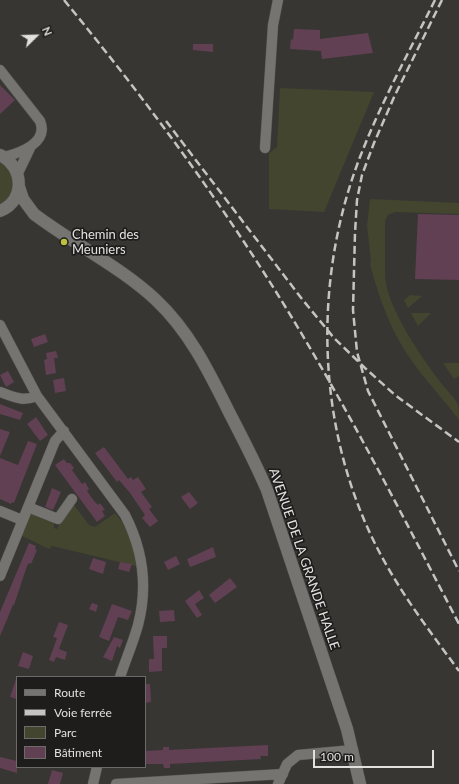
<!DOCTYPE html>
<meta charset="utf-8">
<style>
body{margin:0}
#map{position:relative;width:459px;height:784px;overflow:hidden;background:#373633;font-family:Lato,sans-serif}
canvas{display:block}
.legend{position:absolute;left:16px;top:676px;width:130px;height:92px;box-sizing:border-box;background:#1e1d1c;border:1px solid #6c6b6a;margin:0;padding:5px 7px;list-style:none;font-size:12px;color:#e1e1df}
.legend li{display:flex;align-items:center;gap:8px;height:20px}
.legend b{width:20px;border:1px solid #6c6b6a}
.north{position:absolute;left:16px;top:16px;width:40px;height:40px;-webkit-text-stroke:3px #1e1d1c;paint-order:stroke;rotate:67deg;font-size:11px;font-weight:700;line-height:16px;text-align:center;color:#e1e1df}
.north::after{content:'';display:block;margin:auto;width:14px;height:18px;background:#e1e1df;clip-path:polygon(50% 0,100% 100%,50% 72%,0 100%)}
.scale{position:absolute;left:313px;top:750px;width:121px;height:18px;box-sizing:border-box;border:2px solid #e1e1df;border-top:0;padding-left:5px;font-size:12px;line-height:14px;white-space:nowrap;color:#e1e1df;-webkit-text-stroke:3px #1e1d1c;paint-order:stroke}
</style>
<div id="map">
<canvas width="459" height="784"></canvas>
<ul class="legend">
<li><b style="height:5px;background:#767471"></b>Route</li>
<li><b style="height:5px;background:#c4c4c2"></b>Voie ferrée</li>
<li><b style="height:11px;background:#43452e"></b>Parc</li>
<li><b style="height:11px;background:#604052"></b>Bâtiment</li>
</ul>
<div class="north">N</div>
<div class="scale">100 m</div>
</div>
<script>
const ctx = document.querySelector('canvas').getContext('2d');
ctx.lineJoin = 'round';
function paint(path, color) { ctx.fillStyle = color; ctx.fill(path, 'evenodd'); }
function trace(path, color, width, dash) { ctx.strokeStyle = color; ctx.lineWidth = width; ctx.lineCap = dash ? 'butt' : 'round'; ctx.setLineDash(dash || []); ctx.stroke(path); }
function label(font, color, halo, rows, align = 'center') {
  ctx.font = font + ' Lato,sans-serif'; ctx.lineWidth = 3.5; ctx.setLineDash([]); ctx.textBaseline = 'middle'; ctx.strokeStyle = halo; ctx.fillStyle = color; for (const [text, x, y, turn = 0] of rows) {
    ctx.save(); ctx.translate(x, y); ctx.rotate((+turn || 0) * Math.PI / 180); ctx.textAlign = isNaN(turn) ? turn : align; if (halo) ctx.strokeText(text, 0, 0); ctx.fillText(text, 0, 0); ctx.restore();
  }
}
paint(new Path2D(`
 M 280,88 L 374,92 L 324,212 L 269,209 L 269,153 L 277,147 Z
 M 0,160 C 12,168 18,182 12,196 C 10,200 3,203 0,206 Z
 M 370,199 L 459,203 L 459,214 L 395,212 L 388,215 L 385,221 L 385,276 C 387,308 422,358 441,383 C 446,390 455,397 458,405 C 459,409 459,416 459,420 C 439,393 414,369 398,339 C 385,315 377,290 370,264 L 371,260 L 367,226 Z
 M 410,295 L 422,296 L 408,308 L 404,300 Z
 M 411,313 L 431,313 L 418,326 Z
 M 443,363 L 459,363 L 459,376 L 454,379 Z
 M 74,505 L 89,525 L 95,527 L 115,513 C 128,527 134,547 136,566 L 52,546 L 49,549 L 20,535 L 29,511 L 52,519 L 54,523 L 54,528 L 57,529 L 65,512 Z`), '#43452e');
paint(new Path2D(`
 M 294,29 L 320,30 L 320,39 L 368,33 L 373,53 L 322,59 L 321,51 L 290,49 L 291,39 L 293,40 Z
 M 193,44 L 213,44 L 213,52 L 193,50 Z
 M 0,85 L 15,100 L 0,114 Z
 M 418,214 L 459,215 L 459,280 L 415,279 Z
 M 45,334 L 48,342 L 34,347 L 31,339 Z
 M 56,351 L 58,358 L 54,358 L 56,373 L 46,375 L 44,360 L 47,359 L 46,353 Z
 M 8,371 L 14,382 L 6,387 L 0,375 Z
 M 64,378 L 66,391 L 55,393 L 53,380 Z
 M 0,404 L 23,413 L 20,420 L 0,414 Z
 M 36,417 L 48,435 L 40,441 L 27,424 Z
 M 0,429 L 10,432 L 0,456 Z
 M 28,441 L 37,444 L 14,503 L 12,502 L 11,504 L 0,499 L 0,458 L 18,465 Z
 M 104,447 L 128,479 L 131,477 L 133,480 L 138,477 L 146,489 L 141,492 L 152,507 L 149,509 L 158,521 L 150,527 L 142,518 L 145,515 L 130,493 L 119,480 L 117,482 L 95,453 Z
 M 64,459 L 67,463 L 70,463 L 74,468 L 72,470 L 82,484 L 85,482 L 89,489 L 87,491 L 94,501 L 98,505 L 100,503 L 105,510 L 102,511 L 105,516 L 97,522 L 55,465 Z
 M 52,488 L 61,492 L 53,510 L 45,507 Z
 M 189,492 L 198,503 L 190,509 L 181,497 Z
 M 29,543 L 36,546 L 35,549 L 37,550 L 31,564 L 29,563 L 27,566 L 14,605 L 13,605 L 0,636 L 0,612 Z
 M 213,547 L 216,557 L 190,567 L 187,559 Z
 M 176,556 L 180,564 L 168,570 L 164,562 Z
 M 93,558 L 106,562 L 103,574 L 89,569 Z
 M 120,562 L 132,564 L 129,572 L 118,569 Z
 M 230,578 L 237,587 L 215,603 L 209,595 Z
 M 199,590 L 204,598 L 195,604 L 202,615 L 197,618 L 185,601 Z
 M 92,603 L 98,605 L 96,612 L 89,609 Z
 M 112,604 L 132,611 L 128,620 L 118,617 L 109,641 L 99,637 Z
 M 174,610 L 175,621 L 160,622 L 159,611 Z
 M 59,622 L 68,625 L 59,649 L 67,652 L 65,660 L 56,657 L 54,662 L 49,660 L 57,638 L 53,637 Z
 M 153,636 L 167,636 L 167,648 L 162,648 L 162,671 L 149,672 L 149,659 L 154,659 Z
 M 114,637 L 123,640 L 120,648 L 117,646 L 112,661 L 103,657 Z
 M 23,652 L 33,656 L 29,669 L 18,666 Z
 M 16,679 L 17,679 L 17,699 L 10,697 Z
 M 145,684 L 150,684 L 151,702 L 145,703 Z
 M 268,745 L 268,756 L 260,756 L 261,759 L 170,764 L 170,768 L 164,768 L 163,764 L 145,764 L 145,751 L 163,750 L 163,747 L 169,747 L 169,750 Z
 M 0,757 L 17,761 L 17,773 L 0,768 Z
 M 52,770 L 63,773 L 60,784 L 48,784 Z`), '#604052');
const street = new Path2D(`
 M 0,70 L 40,121 C 49,143 20,153 4,157
 M 265,148 L 273,25 L 278,0
 M 18,173 L 30,148
 M 0,325 L 37,396 L 125,515 C 143,550 148,587 138,625 C 133,643 126,659 120,677
 M 0,392 C 14,397 23,402 37,396
 M 28,507 L 58,519 L 72,499
 M 0,511 L 22,520
 M 0,576 L 55,441 L 64,431
 M 93,784 L 97,767
 M 116,784 L 283,774
 M 278,784 L 287,764 L 298,755 L 353,750`);
const secondary = new Path2D(`
 M 0,155 C 24,166 26,201 0,211
 M 19,187 L 23,199 L 34,214 C 72,243 121,267 156,300 C 190,332 209,372 230,414 C 243,439 256,464 267,490 L 347,729 L 360,784`);
trace(street, '#555452', 11);
trace(secondary, '#555452', 13);
trace(street, '#767471', 10);
trace(secondary, '#767471', 12);
trace(new Path2D(`
 M 64,0 C 129,79 190,160 246,245 C 326,366 392,495 459,624
 M 435,0 C 408,54 378,108 357,165 C 310,294 318,446 387,566 C 408,603 434,637 459,671
 M 442,0 L 395,95 L 374,143 L 362,175 L 357,200 L 355,233 L 353,310 L 357,352 L 368,391 L 459,571
 M 166,121 L 302,299 L 334,338 L 365,368 L 395,395 L 459,442`), '#c4c4c2', 2.5, [8, 4]);
for (const [x, y, r, color] of [
 [64,242,4,"#bfbe41"]
]) { const dot = new Path2D(); dot.arc(x, y, r, 0, 2 * Math.PI); ctx.fillStyle = color; ctx.fill(dot); trace(dot, '#1e1d1c', 1.5); }
label('13px', '#e1e1df', '#1e1d1c', [
 ["Chemin des",72,235],
 ["Meuniers",72,250]
], 'left');
label('13px', '#e1e1df', '#1e1d1c', [
 ["AVENUE DE LA GRANDE HALLE",304,559,71]
]);
</script>
